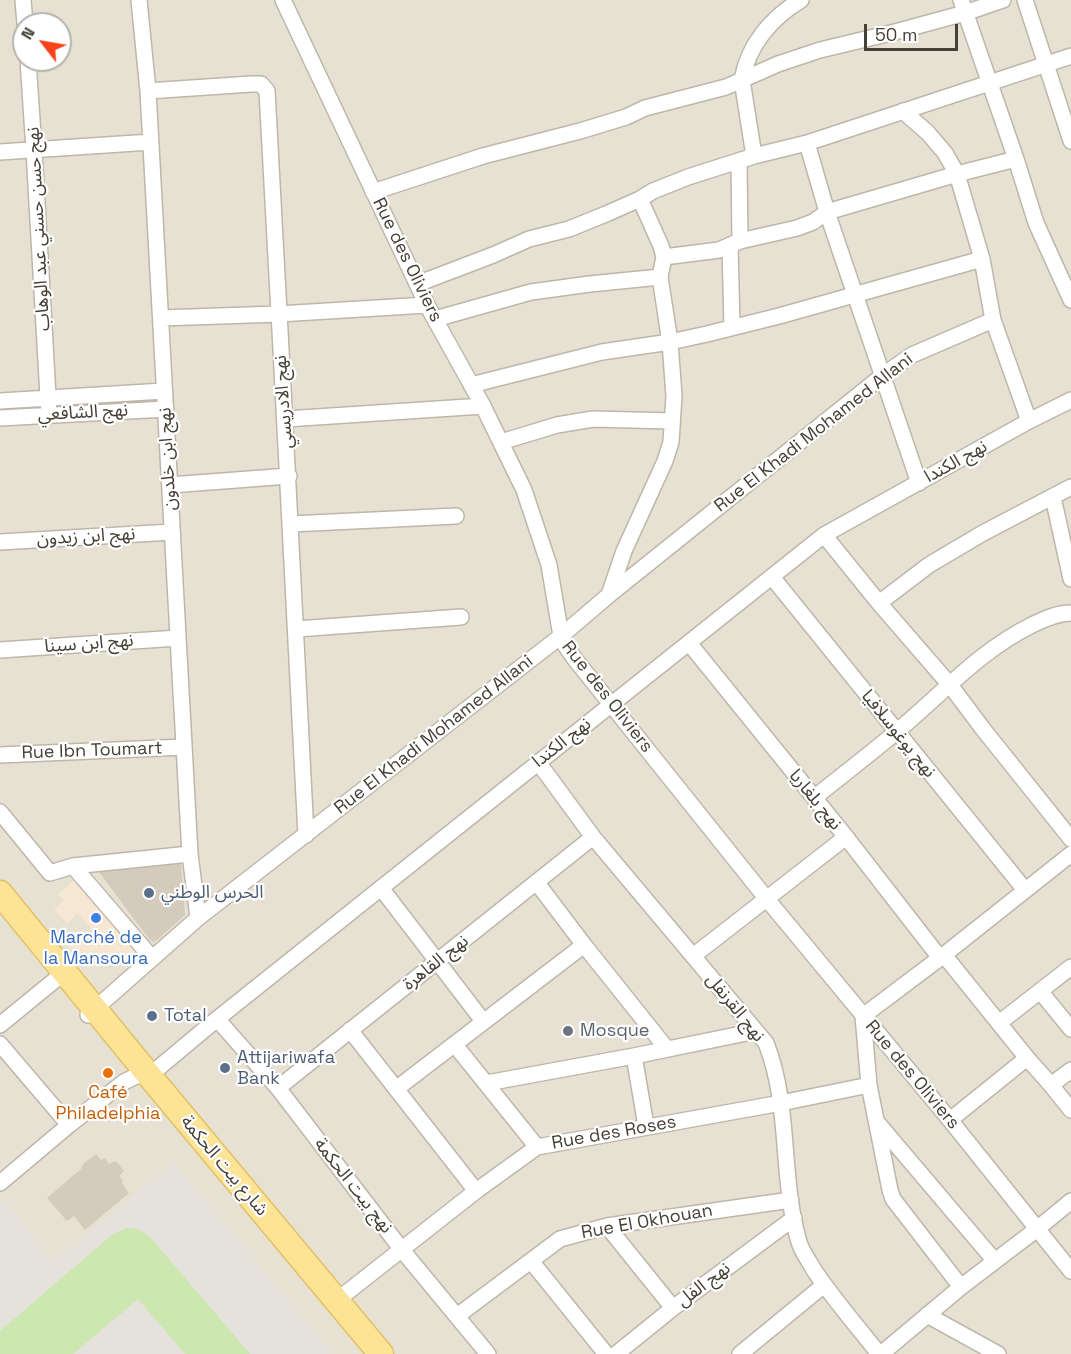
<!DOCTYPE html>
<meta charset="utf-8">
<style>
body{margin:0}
#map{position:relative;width:1071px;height:1354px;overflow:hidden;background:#f3efe6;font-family:"Space Grotesk",sans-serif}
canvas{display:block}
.north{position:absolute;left:12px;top:12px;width:60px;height:60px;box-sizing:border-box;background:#fff;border:2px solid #b5b3ae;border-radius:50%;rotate:301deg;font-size:16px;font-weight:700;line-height:24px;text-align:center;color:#454035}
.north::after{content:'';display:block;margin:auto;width:21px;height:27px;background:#f64319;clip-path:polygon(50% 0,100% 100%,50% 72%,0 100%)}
.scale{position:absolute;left:864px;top:24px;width:94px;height:27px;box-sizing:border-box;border:3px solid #454035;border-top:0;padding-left:8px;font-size:18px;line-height:21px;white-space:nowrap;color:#454035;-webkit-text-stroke:4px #fff;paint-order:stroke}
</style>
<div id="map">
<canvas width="1071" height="1354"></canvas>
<div class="north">N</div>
<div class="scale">50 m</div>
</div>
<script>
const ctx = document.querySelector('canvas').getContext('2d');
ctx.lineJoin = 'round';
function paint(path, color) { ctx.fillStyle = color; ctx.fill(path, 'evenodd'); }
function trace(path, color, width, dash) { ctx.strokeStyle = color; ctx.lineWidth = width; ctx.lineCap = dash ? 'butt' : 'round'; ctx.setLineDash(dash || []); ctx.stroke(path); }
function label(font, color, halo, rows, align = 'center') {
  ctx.font = font + ' "Space Grotesk","Noto Sans Arabic",sans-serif'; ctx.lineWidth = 4.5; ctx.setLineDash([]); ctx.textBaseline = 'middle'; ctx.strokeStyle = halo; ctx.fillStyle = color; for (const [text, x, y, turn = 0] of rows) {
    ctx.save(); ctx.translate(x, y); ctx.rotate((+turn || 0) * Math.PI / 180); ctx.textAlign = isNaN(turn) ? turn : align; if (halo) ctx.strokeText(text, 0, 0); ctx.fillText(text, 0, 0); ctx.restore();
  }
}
paint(new Path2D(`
 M 0,0 L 1071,0 L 1071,1354 L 0,1354 ZM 24,24 L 60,24 L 60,60 L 24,60 Z`), '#e7e1d4');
paint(new Path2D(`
 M 76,878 L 136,948 L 137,953 L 124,965 L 113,953 L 102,962 L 95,950 L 86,959 L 78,950 L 73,952 L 66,945 L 81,931 L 90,940 L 97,935 L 77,913 L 67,924 L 54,909 L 63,900 L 58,894 Z`), '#f5e7d1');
paint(new Path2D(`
 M 174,1162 L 333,1354 L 0,1354 L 0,1204 L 4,1200 L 53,1261 Z`), '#e5e1db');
paint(new Path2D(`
 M 127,1228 L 138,1229 L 150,1237 L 250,1354 L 185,1354 L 138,1299 L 73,1354 L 0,1354 L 0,1331 L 113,1234 Z`), '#cce7af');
paint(new Path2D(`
 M 181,861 L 185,915 L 157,940 L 153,942 L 149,939 L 99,872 L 101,867 Z
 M 96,1154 L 101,1160 L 105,1158 L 109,1164 L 116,1161 L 124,1171 L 119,1176 L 123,1181 L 122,1183 L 129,1193 L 85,1230 L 74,1216 L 67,1221 L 47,1198 L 81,1169 L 83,1164 Z`), '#d4cbbc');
const minor = new Path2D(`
 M 23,0 L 25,24
 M 139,0 L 148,91 L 190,854 L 198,918
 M 283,0 L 427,305 L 483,406 L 524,490 L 549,565 L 561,636 L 563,642 L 574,658 L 766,898 L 950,1120 L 1071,1271
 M 961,0 L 1016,159 L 1036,223 L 1071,300
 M 1025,0 L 1071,141
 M 28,60 L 34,150 L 49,414
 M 148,91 L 251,84 L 261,84 L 267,91 C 280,339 295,587 306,835
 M 903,111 L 928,133 L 945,153 L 957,174 L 982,259 L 993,320 L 1029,421
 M 807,143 L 827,212 L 919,483
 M 0,152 L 151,142
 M 754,156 L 742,80 C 748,45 771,18 801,0
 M 739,161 L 740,241
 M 373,192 L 483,156 L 580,131 L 626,117 L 645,108 L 726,87 L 778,64 L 820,50 L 895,32 L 965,13 L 1003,0
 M 730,245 L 732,327
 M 664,257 L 719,250 L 740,241 L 797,228 L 813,222 L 827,212 L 957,174 L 1016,159
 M 417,284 L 493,255 L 529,239 L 569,229 L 606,214 L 640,199 L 653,191 L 688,177 L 754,156 L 807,143 L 1071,56
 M 161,318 L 278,314 L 427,305
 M 435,319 L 531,292 L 590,284 L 660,277
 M 471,385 L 602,352 L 670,342 L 707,334 L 779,316 L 982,259
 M 0,401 L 164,391
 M 0,418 L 166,409
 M 286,419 L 483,406
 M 501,442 L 557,425 L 593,419 L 672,421
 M 170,485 L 289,476
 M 1053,497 L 1071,579
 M 291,524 L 456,516
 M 824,535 L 879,603 L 950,685 L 983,729 L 1071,839
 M 0,542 L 172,532
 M 772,577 L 1025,890
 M 609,595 L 624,551 L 665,461 L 671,442 L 674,396 L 670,342 L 660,277 L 664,257 L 661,246 L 640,199
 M 879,603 L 929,565 L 983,533 L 1071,487
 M 297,629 L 461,617
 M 689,643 L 846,837 L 940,958
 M 0,650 L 178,638
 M 0,755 L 184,747
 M 538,762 L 593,837 L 766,1043 C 791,1106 780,1177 799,1242 C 802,1252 809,1261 814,1270 C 834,1300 857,1326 879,1354
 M 814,798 C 841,776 869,755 896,732 C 941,695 979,651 1032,625 C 1044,619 1057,613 1071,613
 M 0,812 L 50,873 L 73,866 L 190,854
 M 73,866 L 152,958
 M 537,883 L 584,945 L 667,1049
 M 381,888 L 483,1021
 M 944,955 L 1027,1058 L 1051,1085 L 1071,1110
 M 693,956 L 846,837
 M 1040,991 L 1071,1029
 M 88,1015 L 198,918 L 561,636 L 609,595 L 882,376 L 912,355 L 993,320
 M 217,1019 L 278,1088 L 402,1250 L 488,1354
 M 999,1023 L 1071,967
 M 0,1025 L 55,980
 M 350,1030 L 476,1191
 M 0,1044 L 69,1125
 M 455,1045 L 537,1147
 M 634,1056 L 646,1126
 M 487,1083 L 634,1056 L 756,1031
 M 1051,1085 L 1071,1070
 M 278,1088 L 593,837
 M 396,1089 L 584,945
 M 950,1120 L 1027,1058
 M 876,1121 L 994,1260
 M 0,1183 L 69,1125 L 124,1082 L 134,1077 L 156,1070 L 217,1019 L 381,888 L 824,535 L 1029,421 L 1071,400
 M 607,1226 L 673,1308
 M 531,1261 L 606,1354
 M 961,1287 L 893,1199 L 890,1190 L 869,1085 L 863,1016 L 940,958 L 1071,854
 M 336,1301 L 476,1191 L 537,1147 L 781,1103 L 869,1085
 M 927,1315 L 998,1354
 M 457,1316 L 560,1239 L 607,1226 L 791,1200
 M 616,1354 L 673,1308 L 794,1218
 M 740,1354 L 824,1285
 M 881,1354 L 961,1287 L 1037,1229 L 1071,1201`);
const primary = new Path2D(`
 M 0,893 L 147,1073 L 381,1354`);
trace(minor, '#beb7a9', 18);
trace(primary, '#e2c165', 27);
trace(minor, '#fff', 15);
trace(primary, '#fce395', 24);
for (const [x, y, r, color] of [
 [149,893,6,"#5c6f8a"],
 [96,918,6,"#3f7fe0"],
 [152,1016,6,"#5c6f8a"],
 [568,1031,6,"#6b7280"],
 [225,1068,6,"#5c6f8a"],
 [108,1073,6,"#e8710a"]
]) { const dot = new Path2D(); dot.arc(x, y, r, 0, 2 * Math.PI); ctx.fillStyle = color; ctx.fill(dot); trace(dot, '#fff', 2); }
label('18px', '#454035', '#fff', [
 ["نهج حسن حسني عبد الوهاب",39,229,-93],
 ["Rue des Oliviers",407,260,64],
 ["نهج الادريسي",284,402,-94],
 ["نهج الشافعي",83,413,-3],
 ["Rue El Khadi Mohamed Allani",814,433,-38],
 ["نهج ابن خلدون",168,459,-93],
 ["نهج الكندا",956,462,-29],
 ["نهج ابن زيدون",86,537,-3],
 ["نهج ابن سينا",89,644,-4],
 ["Rue des Oliviers",607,697,52],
 ["نهج يوغوسلافيا",898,734,51],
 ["Rue El Khadi Mohamed Allani",434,735,-38],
 ["نهج الكندا",562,743,-38],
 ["Rue Ibn Toumart",92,751,-2],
 ["نهج بلغاريا",815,800,51],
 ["نهج القاهرة",436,963,-38],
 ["نهج القرنفل",735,1008,51],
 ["Rue des Oliviers",912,1075,50],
 ["Rue des Roses",614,1133,-10],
 ["شارع بيت الحكمة",224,1166,50],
 ["نهج بيت الحكمة",353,1186,52],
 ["Rue El Okhouan",647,1222,-10],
 ["نهج الفل",704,1285,-37]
]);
label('18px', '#4e5e75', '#fff', [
 ["الحرس الوطني",161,893],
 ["Total",164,1016],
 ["Attijariwafa",237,1058],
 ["Bank",237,1079]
], 'left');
label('18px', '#366cbe', '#fff', [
 ["Marché de",96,938],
 ["la Mansoura",96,959]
]);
label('18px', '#5b616d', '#fff', [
 ["Mosque",580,1031]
], 'left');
label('18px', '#c56008', '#fff', [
 ["Café",108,1093],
 ["Philadelphia",108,1114]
]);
</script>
